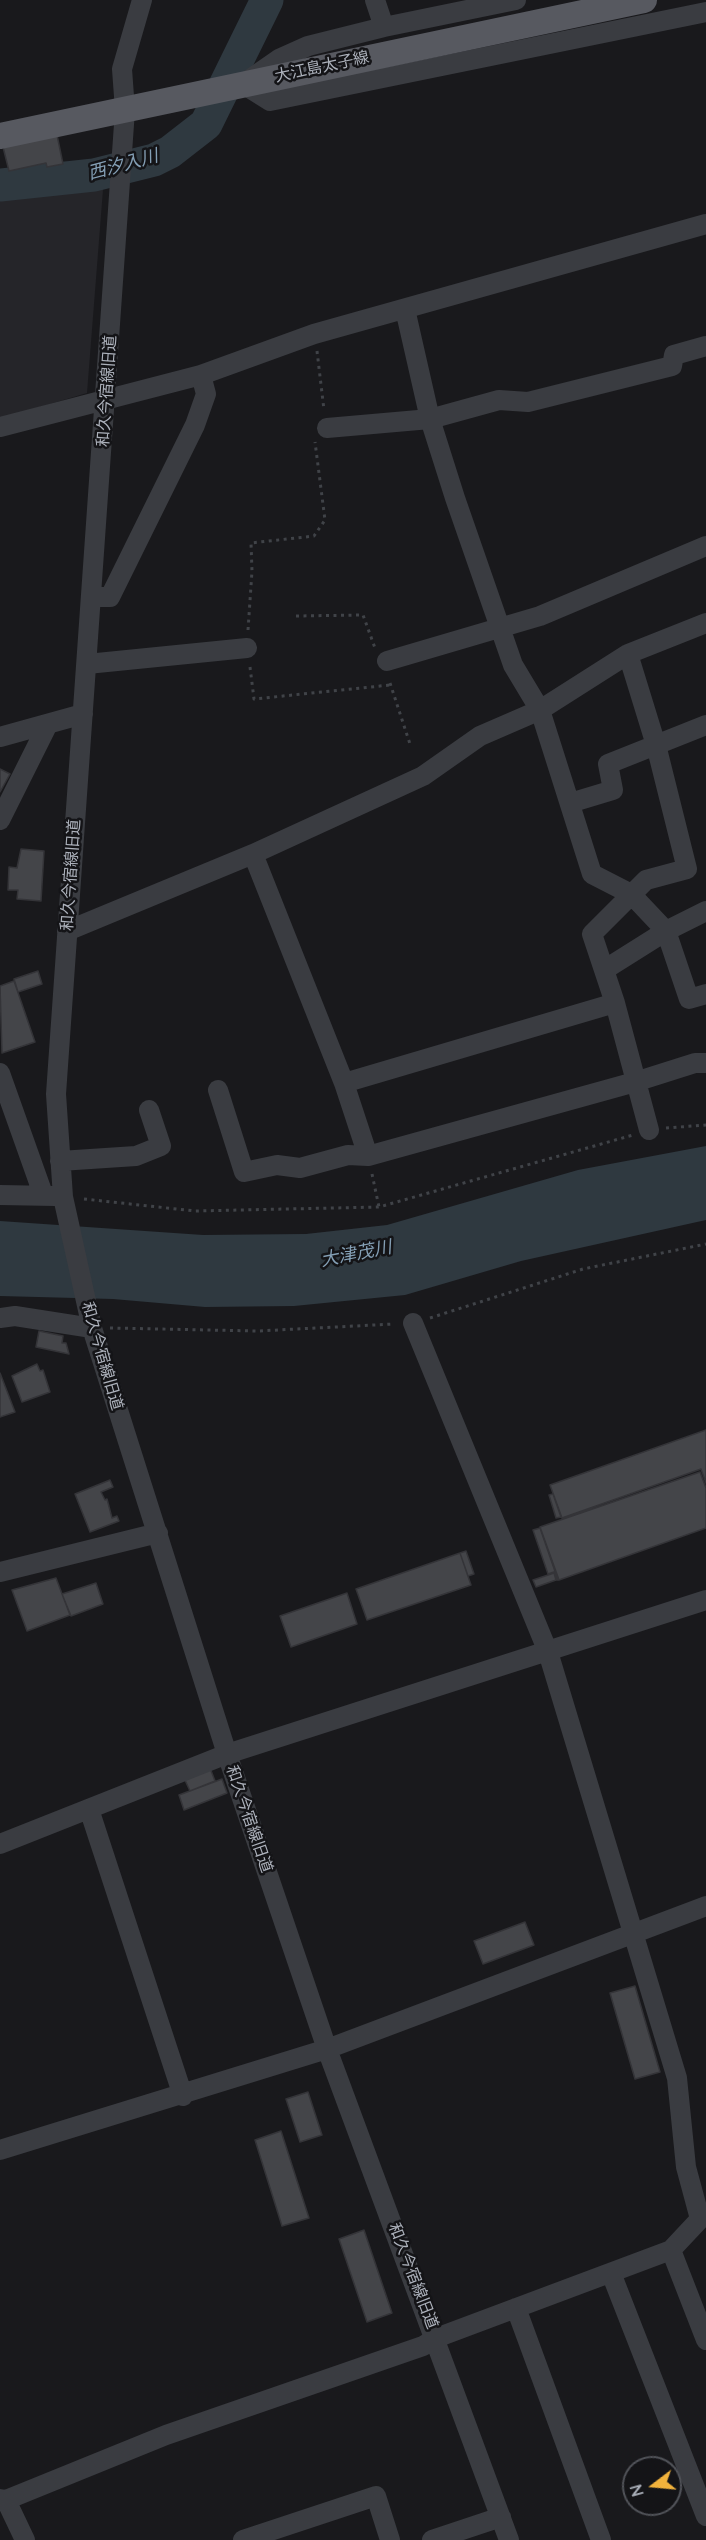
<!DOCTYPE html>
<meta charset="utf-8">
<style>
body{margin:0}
#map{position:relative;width:706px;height:2540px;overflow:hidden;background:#19191c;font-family:Quicksand,sans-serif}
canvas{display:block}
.north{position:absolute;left:622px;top:2456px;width:60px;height:60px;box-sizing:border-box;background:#141417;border:2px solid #515359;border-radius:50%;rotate:254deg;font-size:16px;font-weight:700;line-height:24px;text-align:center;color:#acb1bb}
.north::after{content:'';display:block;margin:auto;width:21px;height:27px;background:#f1b23c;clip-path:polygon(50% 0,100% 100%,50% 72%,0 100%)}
</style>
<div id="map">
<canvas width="706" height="2540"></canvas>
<div class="north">N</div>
</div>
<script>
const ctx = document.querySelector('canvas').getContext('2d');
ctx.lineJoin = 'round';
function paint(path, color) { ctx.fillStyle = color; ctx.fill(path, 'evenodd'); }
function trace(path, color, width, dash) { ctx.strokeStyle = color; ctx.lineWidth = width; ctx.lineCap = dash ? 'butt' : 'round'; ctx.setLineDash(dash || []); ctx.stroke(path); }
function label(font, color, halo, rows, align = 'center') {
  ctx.font = font + ' Quicksand,"Noto Sans JP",sans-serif'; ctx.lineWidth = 5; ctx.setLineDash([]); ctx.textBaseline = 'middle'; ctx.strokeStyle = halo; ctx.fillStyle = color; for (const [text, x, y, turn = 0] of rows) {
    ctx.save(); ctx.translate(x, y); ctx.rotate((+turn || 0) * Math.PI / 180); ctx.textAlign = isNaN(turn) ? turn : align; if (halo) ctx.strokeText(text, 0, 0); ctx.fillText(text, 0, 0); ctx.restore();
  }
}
paint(new Path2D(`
 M 104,177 L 87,393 L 0,419 L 0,190 Z`), '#252529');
paint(new Path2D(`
 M 706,1146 L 706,1220 L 521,1261 L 405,1295 L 294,1306 L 205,1307 L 113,1299 L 0,1296 L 0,1221 L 203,1235 L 306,1234 L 387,1225 L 578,1170 Z`), '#2f3940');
trace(new Path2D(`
 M 0,185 L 94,175 L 154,160 L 170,152 L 206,124 L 267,0`), '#2f3940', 33);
const building = new Path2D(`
 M 57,135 L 63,164 L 47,167 L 46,163 L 9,171 L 3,147 Z
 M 0,769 L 10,774 L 0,792 Z
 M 21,849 L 44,851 L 41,901 L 17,899 L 18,890 L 8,890 L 9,867 L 17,868 Z
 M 38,971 L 42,984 L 18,992 L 14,979 Z
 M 14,981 L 35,1042 L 2,1053 L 0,986 Z
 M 39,1331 L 63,1336 L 62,1343 L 66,1343 L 69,1354 L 36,1347 Z
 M 37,1364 L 40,1371 L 43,1370 L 50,1392 L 22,1402 L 12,1376 Z
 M 0,1373 L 15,1412 L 0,1417 Z
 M 706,1430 L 706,1483 L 701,1469 L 562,1518 L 550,1485 Z
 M 700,1472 L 706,1488 L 706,1528 L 559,1580 L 540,1527 Z
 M 110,1480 L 113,1487 L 101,1492 L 105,1500 L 107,1499 L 112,1518 L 117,1516 L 119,1521 L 90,1532 L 75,1494 Z
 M 553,1494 L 561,1517 L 556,1518 L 549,1495 Z
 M 540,1528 L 558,1580 L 557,1580 L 554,1572 L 548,1574 L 533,1530 Z
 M 466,1551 L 474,1574 L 468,1576 L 460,1553 Z
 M 460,1553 L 471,1585 L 367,1620 L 356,1589 Z
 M 554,1573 L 556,1580 L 536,1587 L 533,1580 Z
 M 56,1578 L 70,1615 L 27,1631 L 12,1590 Z
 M 96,1583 L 103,1604 L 71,1616 L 62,1594 Z
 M 347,1593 L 357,1624 L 291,1647 L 280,1616 Z
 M 210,1768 L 215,1781 L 190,1791 L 184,1778 Z
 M 222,1779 L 227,1793 L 184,1810 L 179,1795 Z
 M 525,1922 L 534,1945 L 483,1964 L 474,1941 Z
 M 635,1986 L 660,2072 L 635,2079 L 610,1993 Z
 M 308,2092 L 322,2135 L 300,2142 L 286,2099 Z
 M 281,2131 L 309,2218 L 282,2226 L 255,2140 Z
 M 364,2230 L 392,2313 L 367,2322 L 339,2239 Z`);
paint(building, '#444549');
trace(building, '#343438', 1.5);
trace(new Path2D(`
 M 317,351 L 324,410
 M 296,616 L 363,615 L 375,648
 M 248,630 L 252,571 L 251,543 L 314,536 L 325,520 L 315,442
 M 250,667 L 254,699 L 390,685
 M 390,683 L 410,744
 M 666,1128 L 706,1125
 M 372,1174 L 379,1207
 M 84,1199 L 195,1211 L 379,1207 L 633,1135
 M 430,1318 L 583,1269 L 706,1244
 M 110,1328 L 258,1331 L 394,1324`), '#404348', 3, [3, 4.5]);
trace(new Path2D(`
 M 142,0 L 122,69 L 125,110 L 56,1094 L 63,1197 L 92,1328 L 227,1754 L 327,2049 L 509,2540
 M 375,0 L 384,27
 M 516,0 L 384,27 L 308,46 L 279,59 L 243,84 L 270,101 L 706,12
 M 405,309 L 430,419 L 455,498 L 513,665 L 540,710 L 592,874 L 631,894 L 666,931 L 689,999 L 706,994
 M 0,427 L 201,375 L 314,334 L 706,224
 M 327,428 L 430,419 L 499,400 L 528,402 L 672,366 L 674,355 L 706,346
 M 92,597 L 110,597 L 195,425 L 206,394 L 201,375
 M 628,654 L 656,745 L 687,869 L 646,880 L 592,934 L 615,1003 L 649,1130
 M 387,661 L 540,616 L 706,546
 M 87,664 L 247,648
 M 0,737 L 83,714
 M 570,803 L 613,790 L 608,764 L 706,725
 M 0,820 L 48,724
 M 253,854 L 344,1083 L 368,1156
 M 67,931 L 253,854 L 423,776 L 480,736 L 540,710 L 628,654 L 706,623
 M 604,970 L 666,931 L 706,911
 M 0,1073 L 43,1194
 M 344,1083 L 615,1003
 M 218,1090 L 244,1172 L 277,1165 L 300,1168 L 348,1155 L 368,1156 L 635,1082 L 695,1063 L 706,1063
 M 60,1161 L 136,1156 L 161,1146 L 149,1110
 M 0,1195 L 55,1196
 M 0,1318 L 15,1316 L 92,1328
 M 413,1323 L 548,1652 L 677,2078 L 686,2167 L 700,2219 L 671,2250
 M 0,1572 L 158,1533
 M 89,1809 L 183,2096
 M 0,1844 L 227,1754 L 706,1600
 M 0,2150 L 327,2049 L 706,1906
 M 611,2273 L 706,2516
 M 516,2308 L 601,2540
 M 0,2499 L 6,2500 L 166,2435 L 423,2346 L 436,2338 L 671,2250 L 706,2340
 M 6,2500 L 25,2540
 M 243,2540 L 376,2496 L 390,2540
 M 432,2540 L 501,2517`), '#3a3c41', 20);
trace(new Path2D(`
 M 0,136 L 644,0`), '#575960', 26);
label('16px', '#acb1bb', '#141417', [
 ["大江島太子線",322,67,-12],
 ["和久今宿線旧道",107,391,-86],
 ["和久今宿線旧道",71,875,-86],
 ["和久今宿線旧道",102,1356,74],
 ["和久今宿線旧道",249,1819,71],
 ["和久今宿線旧道",413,2276,69]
]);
label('italic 18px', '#849fb5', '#141417', [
 ["西汐入川",123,165,-15],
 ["大津茂川",356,1254,-11]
]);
</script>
